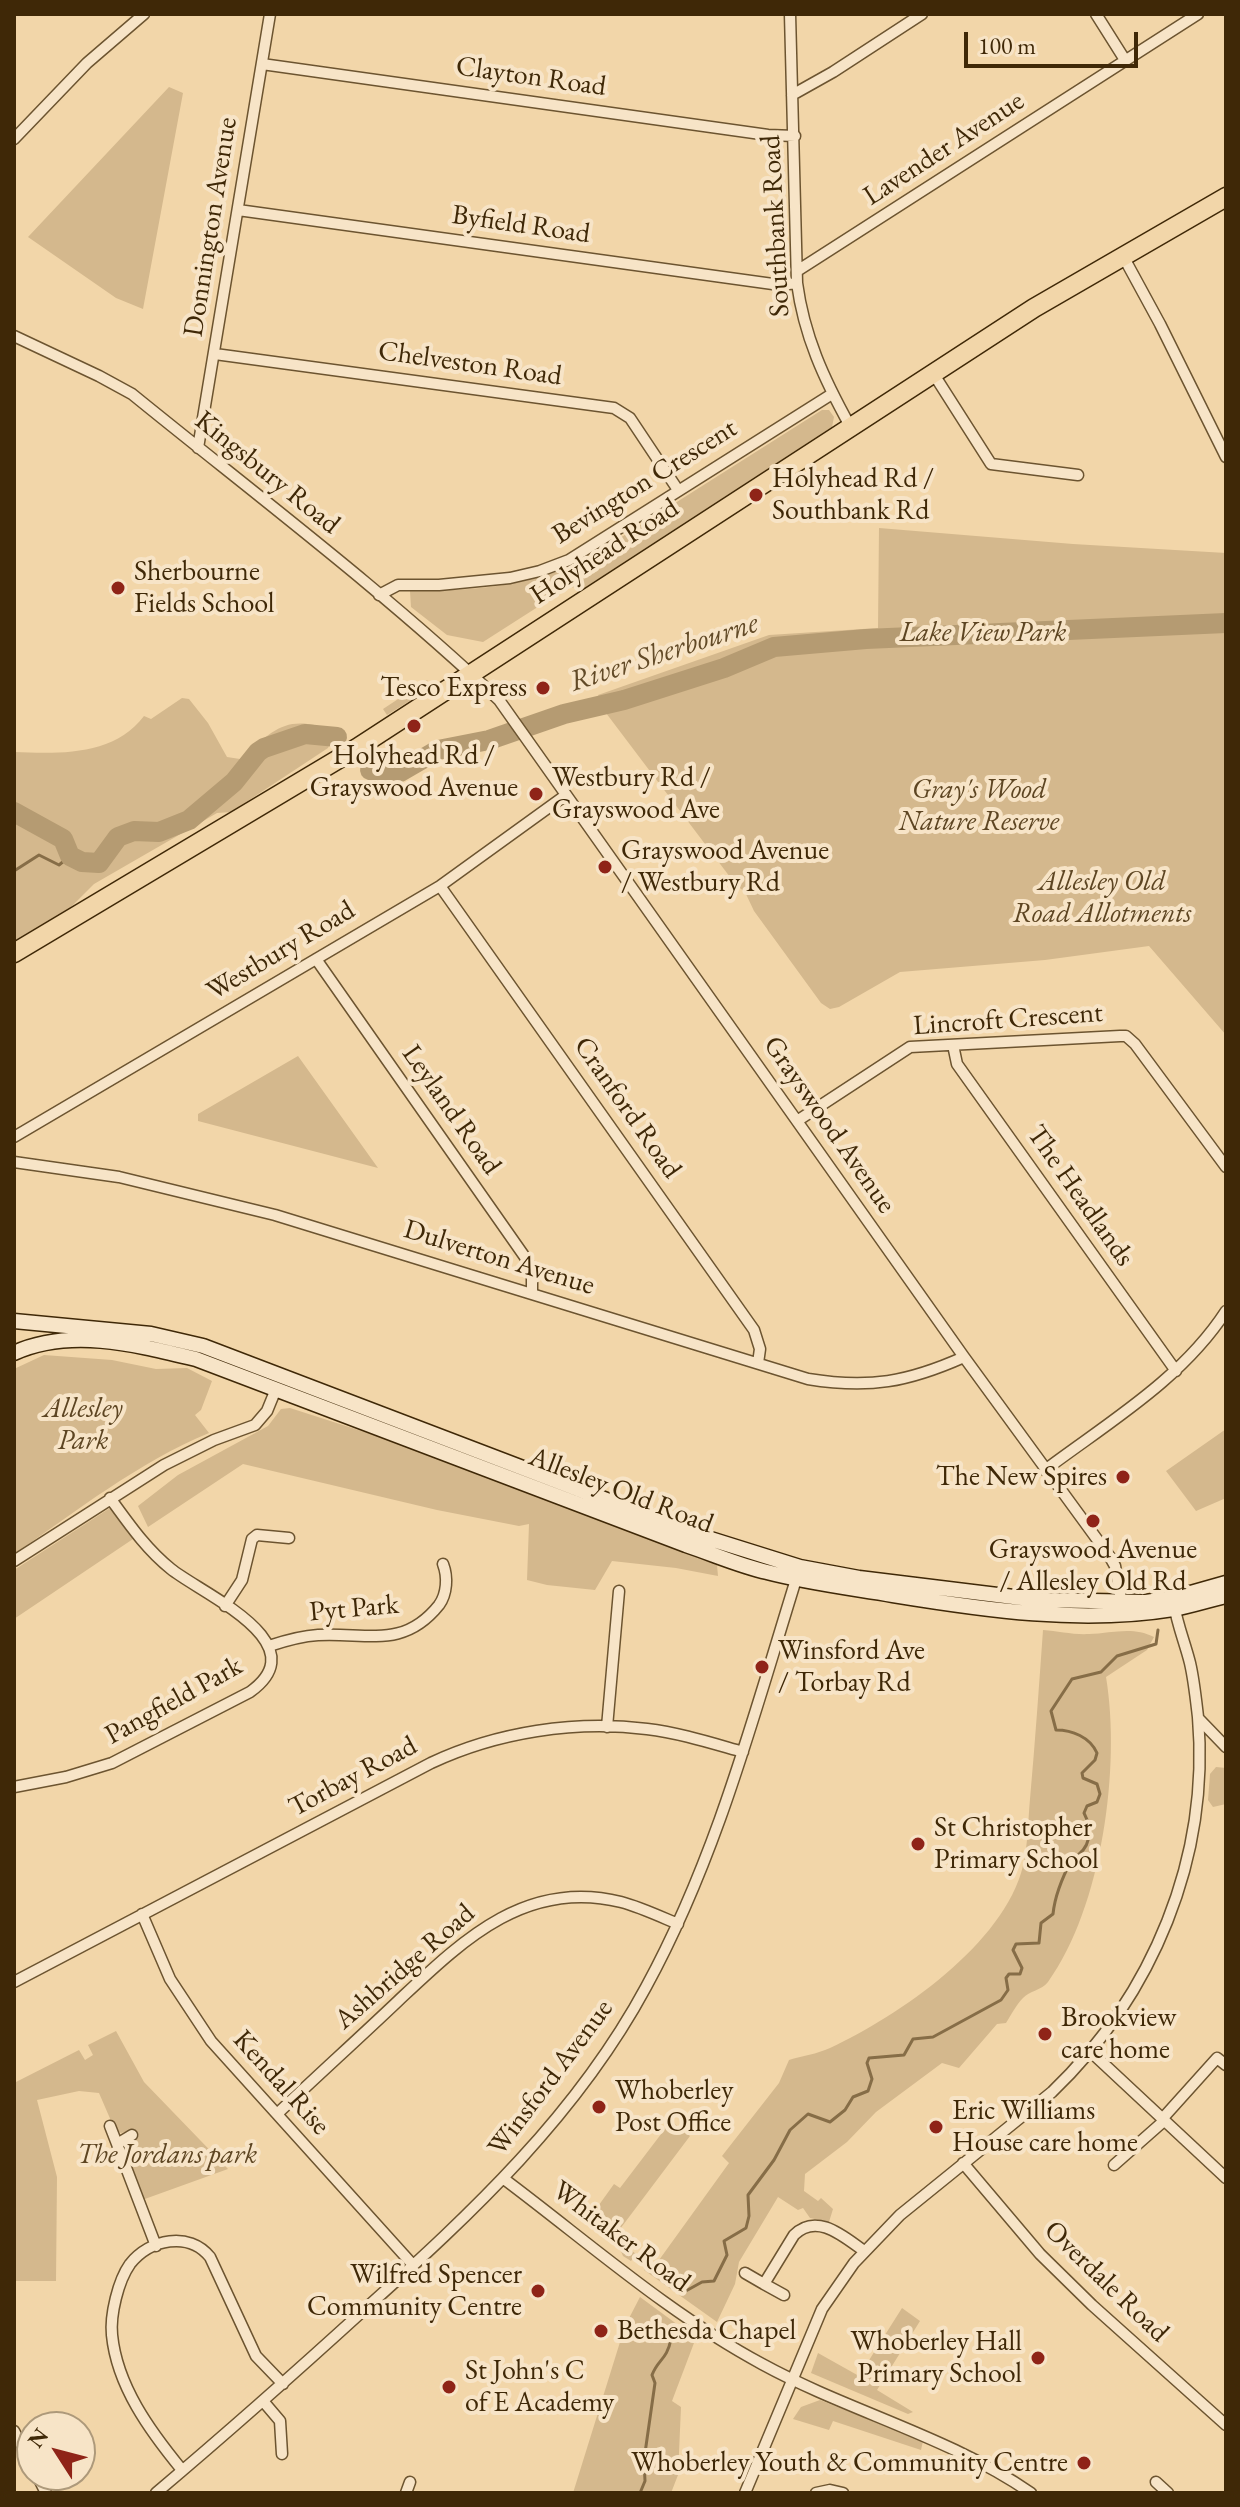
<!DOCTYPE html>
<style>
body{margin:0}
#map{position:relative;width:1240px;height:2507px;overflow:hidden;background:#f2d6a9;font-family:"EB Garamond",serif}
canvas{display:block}
.frame{position:absolute;inset:0;border:16px solid #3f2807;pointer-events:none}
.north{position:absolute;left:16px;top:2411px;width:80px;height:80px;box-sizing:border-box;background:#f7e4c7;border:2px solid #ad997a;border-radius:50%;rotate:306deg;font-size:22px;font-weight:700;line-height:32px;text-align:center;color:#3f2807}
.north::after{content:'';display:block;margin:auto;width:28px;height:36px;background:#8f2418;clip-path:polygon(50% 0,100% 100%,50% 72%,0 100%)}
.scale{position:absolute;left:964px;top:32px;width:174px;height:36px;box-sizing:border-box;border:4px solid #3f2807;border-top:0;padding-left:10px;font-size:24px;line-height:28px;white-space:nowrap;color:#3f2807;-webkit-text-stroke:6px #f7e4c7;paint-order:stroke}
</style>
<div id="map">
<canvas width="1240" height="2507"></canvas>
<div class="frame"></div>
<div class="north">N</div>
<div class="scale">100 m</div>
</div>
<script>
const ctx = document.querySelector('canvas').getContext('2d');
ctx.lineJoin = 'round';
function paint(path, color) { ctx.fillStyle = color; ctx.fill(path, 'evenodd'); }
function trace(path, color, width, dash) { ctx.strokeStyle = color; ctx.lineWidth = width; ctx.lineCap = dash ? 'butt' : 'round'; ctx.setLineDash(dash || []); ctx.stroke(path); }
function label(font, color, halo, rows, align = 'center') {
  ctx.font = font + ' "EB Garamond",serif'; ctx.lineWidth = 8; ctx.setLineDash([]); ctx.textBaseline = 'middle'; ctx.strokeStyle = halo; ctx.fillStyle = color; for (const [text, x, y, turn = 0] of rows) {
    ctx.save(); ctx.translate(x, y); ctx.rotate((+turn || 0) * Math.PI / 180); ctx.textAlign = isNaN(turn) ? turn : align; if (halo) ctx.strokeText(text, 0, 0); ctx.fillText(text, 0, 0); ctx.restore();
  }
}
paint(new Path2D(`
 M 169,87 L 183,93 L 143,309 L 116,298 L 28,237 Z
 M 822,410 L 829,410 L 834,417 L 832,427 L 583,589 L 569,587 L 483,642 L 447,635 L 411,607 L 410,591 C 475,590 531,588 590,557 Z
 M 879,528 L 1073,544 L 1226,553 L 1226,1035 L 1149,946 L 1045,960 L 900,972 L 839,1007 L 830,1009 L 821,1003 L 754,911 L 745,892 L 736,885 L 606,713 L 598,695 L 769,635 L 878,628 Z
 M 427,680 L 432,687 L 387,715 L 383,709 Z
 M 182,698 L 189,699 L 208,723 L 227,757 L 240,759 C 277,727 286,714 336,731 L 328,748 L 231,812 L 217,813 L 94,884 L 64,914 L 14,943 L 14,752 C 59,754 114,756 144,716 L 151,719 Z
 M 298,1056 L 378,1168 L 198,1121 L 198,1114 Z
 M 44,1355 L 112,1360 L 156,1369 L 187,1368 L 212,1381 L 201,1410 L 195,1415 L 209,1433 C 137,1463 77,1511 14,1554 L 14,1369 Z
 M 290,1408 L 439,1456 L 717,1565 L 718,1576 L 676,1568 L 612,1561 L 595,1590 L 547,1585 L 527,1580 L 529,1524 L 519,1526 L 437,1510 L 243,1464 L 148,1527 L 138,1506 L 178,1475 L 268,1426 L 281,1409 Z
 M 1226,1429 L 1226,1498 L 1196,1511 L 1166,1471 Z
 M 110,1508 L 133,1539 L 14,1619 L 14,1570 Z
 M 1043,1630 C 1058,1631 1074,1635 1089,1634 C 1112,1633 1133,1626 1154,1637 L 1147,1650 L 1106,1677 C 1121,1767 1102,1907 1048,1982 C 1042,1990 1029,1991 1023,1998 C 1016,2005 1011,2015 1006,2023 L 997,2024 L 959,2068 L 942,2063 L 876,2112 L 847,2142 L 805,2174 L 804,2191 L 818,2201 L 821,2198 L 833,2209 L 829,2222 L 810,2218 L 803,2208 L 798,2210 L 778,2197 L 739,2262 L 735,2284 L 717,2322 L 644,2270 L 647,2265 L 654,2267 L 729,2163 L 722,2156 L 779,2083 L 789,2060 C 802,2056 817,2054 830,2048 C 899,2016 1004,1944 1023,1866 C 1028,1845 1028,1821 1030,1799 C 1035,1743 1039,1686 1043,1630 Z
 M 1216,1767 L 1226,1768 L 1226,1804 L 1213,1807 L 1208,1800 L 1210,1774 Z
 M 116,2031 L 144,2082 L 228,2169 L 142,2200 C 135,2181 117,2156 136,2140 L 132,2130 L 121,2133 L 115,2130 L 99,2093 L 79,2091 L 37,2100 L 57,2177 L 56,2281 L 15,2281 L 14,2083 L 79,2050 L 85,2060 L 93,2055 L 88,2045 Z
 M 671,2121 L 690,2136 L 614,2237 L 636,2254 L 631,2261 L 623,2256 L 619,2247 L 586,2223 L 614,2184 L 620,2188 Z
 M 640,2297 L 693,2336 L 694,2343 L 672,2401 L 681,2407 L 678,2475 L 671,2493 L 573,2493 L 625,2326 Z
 M 902,2308 L 920,2321 L 877,2390 L 913,2412 L 908,2414 L 811,2373 L 818,2353 L 859,2376 Z
 M 820,2400 L 923,2441 L 921,2450 L 833,2421 L 829,2430 L 793,2419 L 801,2407 Z`), '#d4b88d');
trace(new Path2D(`
 M 14,871 L 39,855 L 59,865 L 70,856
 M 684,2292 L 702,2282 L 714,2281 L 727,2255 L 724,2241 L 746,2228 L 749,2216 L 748,2195 L 774,2160 L 790,2130 L 808,2114 L 830,2122 L 845,2110 L 853,2097 L 868,2091 L 872,2079 L 867,2063 L 869,2058 L 904,2055 L 913,2039 L 933,2037 L 1001,2000 L 1008,1990 L 1006,1978 L 1009,1974 L 1020,1974 L 1022,1968 L 1013,1950 L 1016,1944 L 1039,1943 L 1041,1923 L 1053,1914 C 1055,1894 1063,1876 1072,1859 C 1091,1849 1093,1830 1084,1813 L 1087,1806 L 1097,1802 L 1100,1794 L 1097,1784 L 1083,1778 L 1082,1773 L 1095,1760 L 1097,1753 C 1090,1737 1072,1730 1056,1730 L 1051,1711 L 1072,1679 L 1101,1672 L 1117,1656 L 1156,1644 L 1158,1630
 M 640,2493 L 645,2481 L 644,2460 L 655,2383 L 652,2375 C 658,2359 667,2360 671,2339 L 662,2328`), '#866d47', 3);
trace(new Path2D(`
 M 370,770 L 386,774 L 400,772 L 438,750 L 489,740 L 564,714 L 624,700 L 724,668 L 774,647 L 866,639 L 1226,623
 M 14,812 L 63,839 L 70,856 L 82,862 L 99,863 L 118,837 L 134,831 L 159,832 L 189,820 L 234,782 L 258,752 L 264,748 L 305,734 L 337,737`), '#b59b72', 20);
const street = new Path2D(`
 M 790,14 L 797,283 C 804,336 824,379 850,426
 M 1096,14 L 1125,60
 M 262,64 L 768,135 L 795,136
 M 792,95 L 833,72 L 922,14
 M 14,139 L 87,63 L 144,14
 M 238,210 L 780,285 L 797,283
 M 1123,256 L 1160,324 L 1226,457
 M 797,271 L 1198,14
 M 14,336 L 99,376 L 132,394 C 255,494 384,591 499,700 L 964,1357 L 1110,1557 L 1115,1566 L 1122,1605
 M 215,354 L 614,408 L 630,418 L 678,490
 M 933,373 L 991,464 L 1078,475
 M 198,448 L 270,14
 M 379,595 L 398,585 L 439,585 L 510,578 L 540,571 L 569,560 L 832,394
 M 440,886 L 754,1330 L 760,1349 L 758,1363
 M 316,959 L 527,1260 L 532,1274 L 532,1294
 M 953,1045 L 957,1064 L 1176,1371
 M 797,1121 L 910,1047 L 1120,1036 L 1126,1036 L 1135,1044 L 1226,1167
 M 14,1137 L 440,886 L 566,795
 M 14,1162 L 119,1177 L 275,1215 L 808,1379 C 869,1389 908,1382 964,1357
 M 1045,1470 C 1109,1422 1182,1379 1226,1311
 M 14,1561 L 164,1465 L 214,1440 L 255,1425 L 267,1411 L 276,1389
 M 225,1606 L 242,1580 L 252,1539 L 257,1535 L 289,1538
 M 269,1646 C 284,1641 301,1636 318,1635 C 366,1632 403,1650 439,1605 C 447,1594 448,1577 443,1564
 M 1198,1718 L 1226,1747
 M 607,1727 L 619,1591
 M 14,1787 L 66,1777 L 112,1763 L 250,1692 C 319,1643 202,1594 171,1569 C 146,1549 129,1524 110,1498
 M 142,1914 L 170,1979 L 211,2041 L 413,2265
 M 14,1982 L 431,1763 C 497,1732 575,1720 647,1729 C 680,1733 711,1743 743,1752
 M 1091,2052 L 1226,2178
 M 277,2114 C 317,2076 358,2039 398,2001 C 461,1942 525,1878 621,1902 C 640,1907 659,1916 678,1924
 M 1163,2118 L 1217,2058 L 1226,2065
 M 110,2126 L 117,2144
 M 132,2135 L 117,2144 L 156,2246
 M 963,2163 L 1040,2254 L 1092,2305 L 1226,2425
 M 1114,2165 L 1165,2120
 M 504,2179 C 588,2242 669,2314 762,2364 C 850,2412 948,2436 1031,2493
 M 745,2273 L 764,2284 L 794,2235 C 817,2212 844,2237 864,2251
 M 764,2284 L 784,2295
 M 263,2401 L 280,2421 L 282,2454
 M 14,2431 L 32,2466
 M 182,2470 C 150,2431 117,2386 112,2335 C 110,2315 118,2281 130,2264 C 150,2239 189,2231 210,2257 L 256,2356 L 283,2384
 M 37,2475 L 46,2493
 M 1156,2482 L 1168,2493
 M 156,2493 C 227,2433 297,2371 365,2309 C 472,2213 577,2115 646,1987 C 717,1857 754,1714 798,1573
 M 406,2493 L 410,2482
 M 745,2493 L 822,2309 L 854,2263 L 900,2215 L 1052,2092 C 1153,1995 1210,1858 1198,1717 C 1196,1700 1194,1680 1190,1663 C 1185,1643 1177,1624 1174,1604
 M 816,2493 L 830,2490 L 843,2493`);
const secondary = new Path2D(`
 M 14,1321 L 151,1334 L 203,1346 L 701,1536 L 800,1567 L 859,1578 L 1038,1600 L 1146,1602 L 1173,1598 L 1226,1583
 M 14,1353 C 71,1327 138,1345 196,1359 L 686,1545 C 713,1554 740,1566 767,1572 C 809,1583 852,1588 893,1595 C 985,1610 1081,1624 1173,1609 C 1191,1606 1208,1600 1226,1596`);
const highway = new Path2D(`
 M 14,953 L 357,748 L 1034,308 L 1226,197`);
trace(street, '#6c5430', 13);
trace(secondary, '#3f2807', 17);
trace(highway, '#3f2807', 21);
trace(street, '#f7e4c7', 10);
trace(secondary, '#f7e4c7', 14);
trace(highway, '#f2d6a9', 18);
for (const [x, y, r, color] of [
 [756,495,8,"#8f2418"],
 [118,588,8,"#8f2418"],
 [543,688,8,"#8f2418"],
 [414,726,8,"#8f2418"],
 [536,794,8,"#8f2418"],
 [605,867,8,"#8f2418"],
 [1123,1477,8,"#8f2418"],
 [1093,1521,8,"#8f2418"],
 [762,1667,8,"#8f2418"],
 [918,1844,8,"#8f2418"],
 [1045,2034,8,"#8f2418"],
 [599,2107,8,"#8f2418"],
 [936,2127,8,"#8f2418"],
 [538,2291,8,"#8f2418"],
 [601,2331,8,"#8f2418"],
 [1038,2358,8,"#8f2418"],
 [449,2387,8,"#8f2418"],
 [1084,2463,8,"#8f2418"]
]) { const dot = new Path2D(); dot.arc(x, y, r, 0, 2 * Math.PI); ctx.fillStyle = color; ctx.fill(dot); trace(dot, '#f7e4c7', 3); }
label('28px', '#3f2807', '#f7e4c7', [
 ["Clayton Road",531,77,8],
 ["Lavender Avenue",944,149,-33],
 ["Byfield Road",521,225,8],
 ["Southbank Road",776,226,-93],
 ["Donnington Avenue",211,227,-81],
 ["Chelveston Road",470,364,8],
 ["Kingsbury Road",267,473,39],
 ["Bevington Crescent",645,482,-32],
 ["Holyhead Road",605,552,-33],
 ["Westbury Road",281,951,-31],
 ["Lincroft Crescent",1008,1020,-4],
 ["Cranford Road",627,1108,55],
 ["Leyland Road",451,1110,55],
 ["Grayswood Avenue",829,1125,55],
 ["The Headlands",1080,1196,55],
 ["Dulverton Avenue",499,1258,17],
 ["Allesley Old Road",621,1491,21],
 ["Pyt Park",354,1609,-5],
 ["Pangfield Park",174,1701,-29],
 ["Torbay Road",353,1777,-28],
 ["Ashbridge Road",405,1967,-41],
 ["Winsford Avenue",551,2078,-53],
 ["Kendal Rise",281,2083,48],
 ["Whitaker Road",621,2237,37],
 ["Overdale Road",1106,2282,44]
]);
label('28px', '#3f2807', '#f7e4c7', [
 ["Holyhead Rd /",772,479],
 ["Southbank Rd",772,511],
 ["Sherbourne",134,572],
 ["Fields School",134,604],
 ["Tesco Express",527,688,"right"],
 ["Holyhead Rd /",414,756,"center"],
 ["Grayswood Avenue",414,788,"center"],
 ["Westbury Rd /",552,778],
 ["Grayswood Ave",552,810],
 ["Grayswood Avenue",621,851],
 ["/ Westbury Rd",621,883],
 ["The New Spires",1107,1477,"right"],
 ["Grayswood Avenue",1093,1550,"center"],
 ["/ Allesley Old Rd",1093,1582,"center"],
 ["Winsford Ave",778,1651],
 ["/ Torbay Rd",778,1683],
 ["St Christopher",934,1828],
 ["Primary School",934,1860],
 ["Brookview",1061,2018],
 ["care home",1061,2050],
 ["Whoberley",615,2091],
 ["Post Office",615,2123],
 ["Eric Williams",952,2111],
 ["House care home",952,2143],
 ["Wilfred Spencer",522,2275,"right"],
 ["Community Centre",522,2307,"right"],
 ["Bethesda Chapel",617,2331],
 ["Whoberley Hall",1022,2342,"right"],
 ["Primary School",1022,2374,"right"],
 ["St John's C",465,2371],
 ["of E Academy",465,2403],
 ["Whoberley Youth & Community Centre",1068,2463,"right"]
], 'left');
label('italic 28px', '#5d4522', '#f7e4c7', [
 ["Lake View Park",983,633],
 ["Gray's Wood",979,790],
 ["Nature Reserve",979,822],
 ["Allesley Old",1102,882],
 ["Road Allotments",1102,914],
 ["Allesley",83,1409],
 ["Park",83,1441],
 ["The Jordans park",167,2155]
]);
label('italic 30px', '#624a27', '#f7e4c7', [
 ["River Sherbourne",664,653,-18]
]);
</script>
